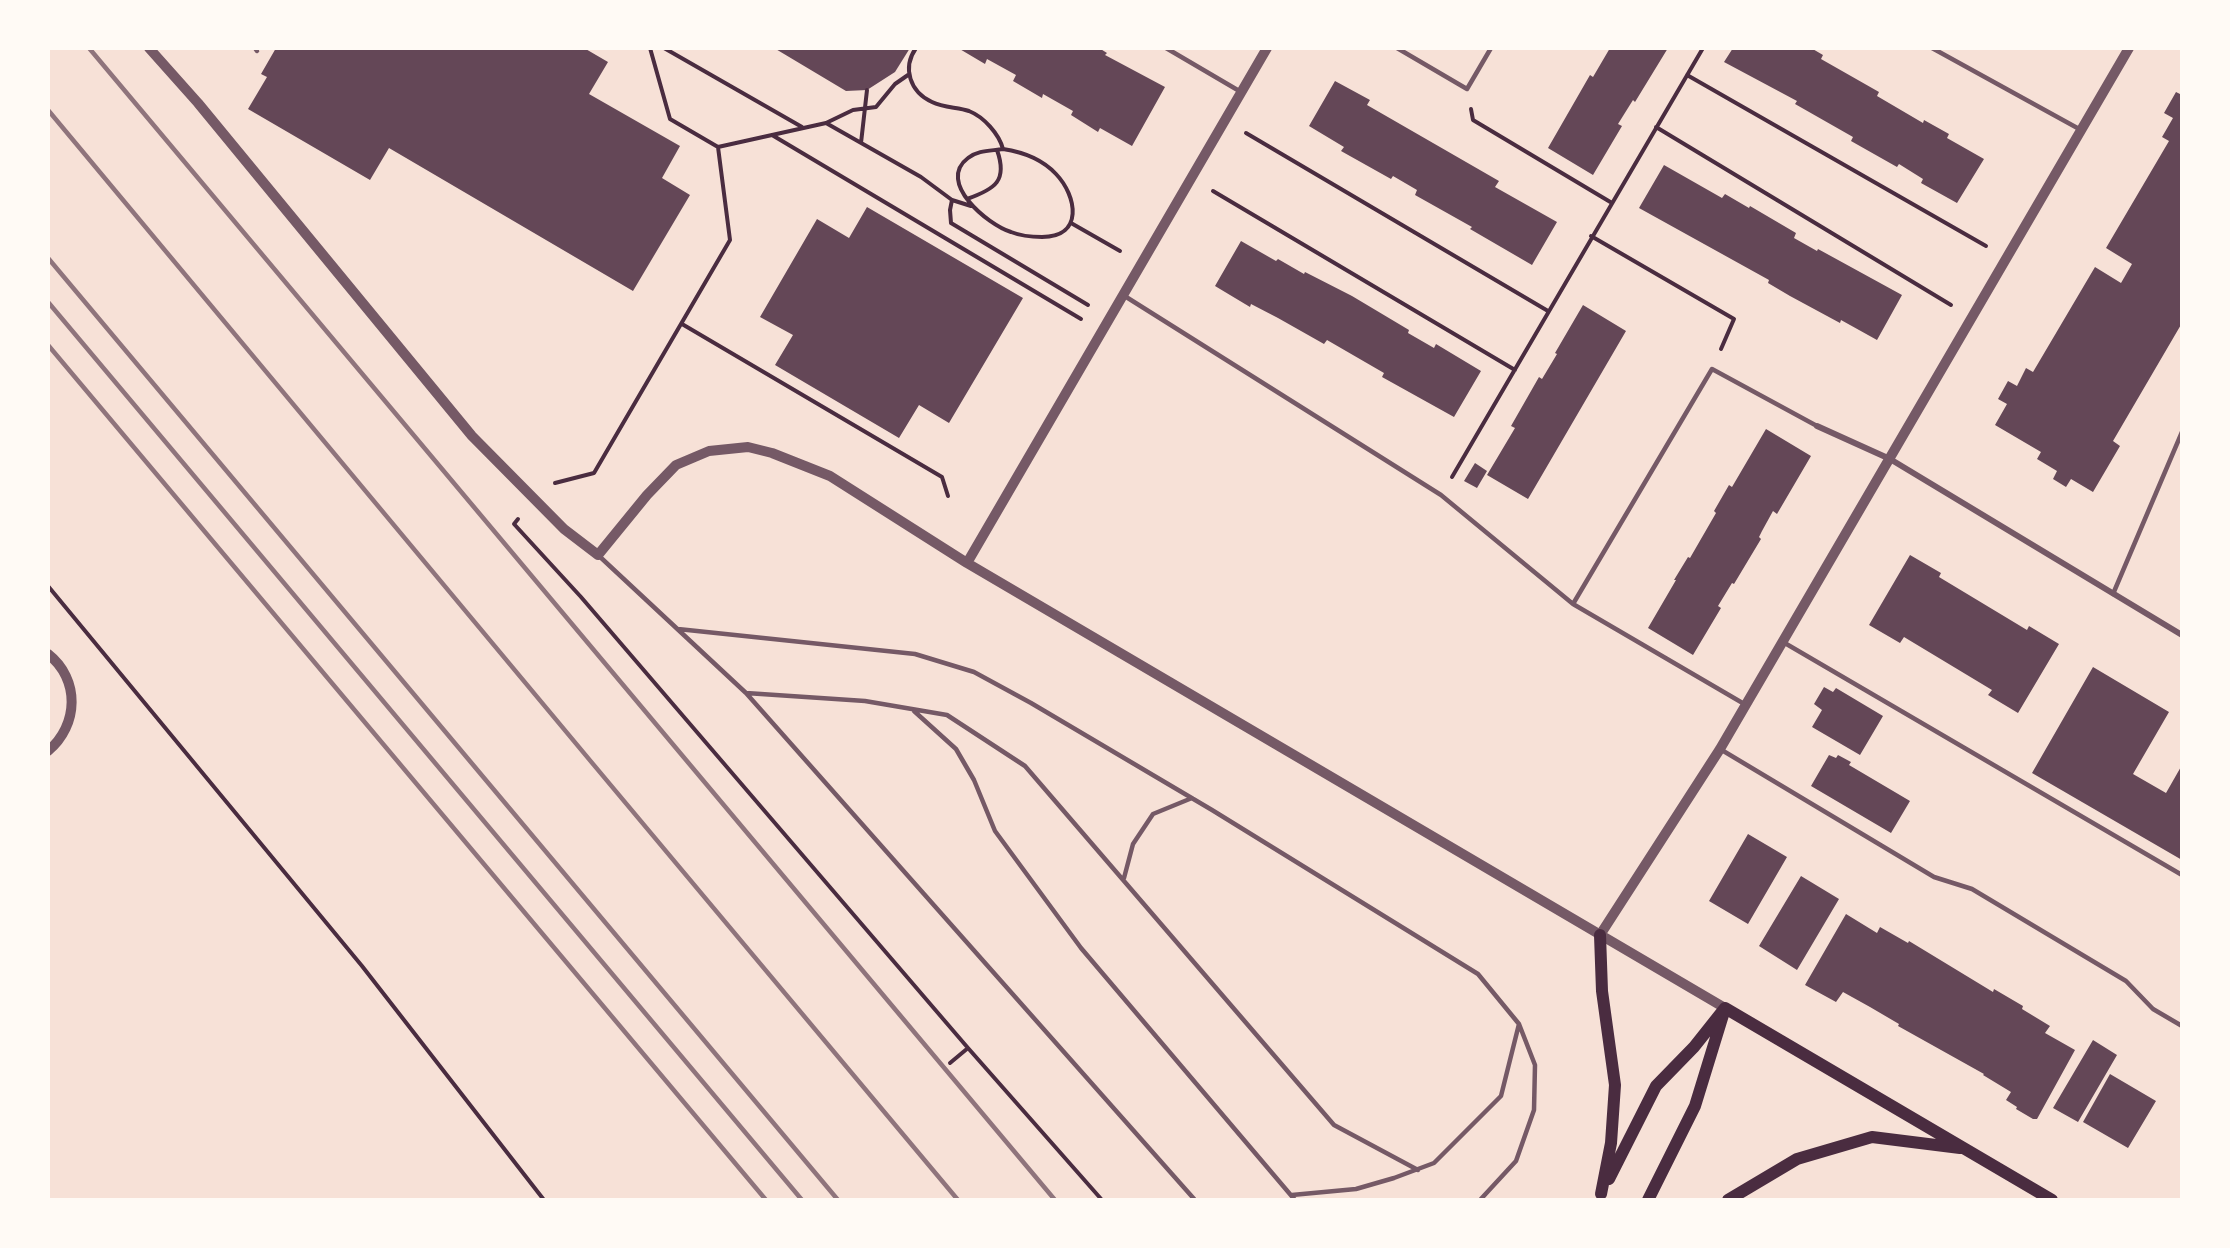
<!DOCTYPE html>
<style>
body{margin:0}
#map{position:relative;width:2230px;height:1248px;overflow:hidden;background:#f7e1d7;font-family:Montserrat,sans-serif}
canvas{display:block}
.frame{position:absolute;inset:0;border:50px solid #fffaf5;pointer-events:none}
</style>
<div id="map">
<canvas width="2230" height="1248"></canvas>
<div class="frame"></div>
</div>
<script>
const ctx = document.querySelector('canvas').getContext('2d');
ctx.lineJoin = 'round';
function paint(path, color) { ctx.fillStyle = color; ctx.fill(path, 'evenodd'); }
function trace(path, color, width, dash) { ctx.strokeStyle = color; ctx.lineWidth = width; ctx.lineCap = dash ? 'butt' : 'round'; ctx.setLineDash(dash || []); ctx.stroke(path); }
paint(new Path2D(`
 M 276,48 L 584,48 L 608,62 L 589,94 L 680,146 L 662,178 L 690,195 L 633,291 L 389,148 L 370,180 L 248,109 L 267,77 L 261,74 Z
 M 774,48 L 910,48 L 895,72 L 867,90 L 846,91 Z
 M 958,48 L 1099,48 L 1107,53 L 1105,55 L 1165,87 L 1132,146 L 1100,128 L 1098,132 L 1071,115 L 1073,111 L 1043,94 L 1042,98 L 1013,81 L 1016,75 L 987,59 L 985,64 Z
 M 1610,48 L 1668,48 L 1635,102 L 1633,100 L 1618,124 L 1622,126 L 1593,175 L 1548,148 L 1590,75 L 1593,77 Z
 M 1733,48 L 1811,48 L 1823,55 L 1821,59 L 1879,92 L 1877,96 L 1923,123 L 1924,120 L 1949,134 L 1947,138 L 1984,159 L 1957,203 L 1921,183 L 1923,179 L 1899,164 L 1897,167 L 1851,141 L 1853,137 L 1795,104 L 1797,101 L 1724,62 Z
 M 1335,81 L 1370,100 L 1367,105 L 1499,181 L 1495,187 L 1557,222 L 1532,265 L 1470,229 L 1472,227 L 1415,195 L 1417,190 L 1393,176 L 1391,179 L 1341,151 L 1344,147 L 1309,126 Z
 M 2176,92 L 2182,95 L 2182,323 L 2113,441 L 2120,446 L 2093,492 L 2071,479 L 2066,487 L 2053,479 L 2057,471 L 2037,459 L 2041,452 L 1995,425 L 2007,404 L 1998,399 L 2008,381 L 2017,386 L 2026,368 L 2033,372 L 2095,267 L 2121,283 L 2132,264 L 2106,248 L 2169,141 L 2162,137 L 2173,118 L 2164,113 Z
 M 1664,165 L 1722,198 L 1725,194 L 1749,208 L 1750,206 L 1796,233 L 1794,238 L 1817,251 L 1818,249 L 1902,295 L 1877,340 L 1841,320 L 1840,323 L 1790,296 L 1768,283 L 1769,280 L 1639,208 Z
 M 867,207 L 1023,298 L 949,423 L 919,405 L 899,438 L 775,365 L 793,335 L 760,317 L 817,219 L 849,238 Z
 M 1241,241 L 1276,261 L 1278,259 L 1304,274 L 1305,272 L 1352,296 L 1409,330 L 1408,333 L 1434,348 L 1436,344 L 1481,371 L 1454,417 L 1382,377 L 1384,373 L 1327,340 L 1324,344 L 1278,318 L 1251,304 L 1250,307 L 1215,286 Z
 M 1583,305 L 1626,331 L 1528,499 L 1487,475 L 1515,428 L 1511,426 L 1539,377 L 1542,379 L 1557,354 L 1555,353 Z
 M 1766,429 L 1811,456 L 1777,514 L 1773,511 L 1762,531 L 1759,537 L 1761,539 L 1734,584 L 1732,583 L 1718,606 L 1721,608 L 1693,655 L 1648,628 L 1676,580 L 1674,580 L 1688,557 L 1690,558 L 1716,513 L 1714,511 L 1729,485 L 1732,487 Z
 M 1475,463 L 1487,471 L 1477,488 L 1464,481 Z
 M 1910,555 L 1941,573 L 1939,577 L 2027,630 L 2029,626 L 2059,644 L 2018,713 L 1988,695 L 1992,690 L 1904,637 L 1900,643 L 1869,625 Z
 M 2093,667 L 2169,712 L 2133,774 L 2166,793 L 2182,765 L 2182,860 L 2032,773 Z
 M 1824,687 L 1833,692 L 1836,688 L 1883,716 L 1860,755 L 1812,727 L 1822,710 L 1814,704 Z
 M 1829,755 L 1836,758 L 1838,755 L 1851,762 L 1849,765 L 1910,801 L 1891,833 L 1811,786 Z
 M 1748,834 L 1787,857 L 1748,924 L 1709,901 Z
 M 1801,876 L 1839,899 L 1797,970 L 1759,946 Z
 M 1846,914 L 1877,933 L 1880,927 L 1908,943 L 1909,941 L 1993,992 L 1994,989 L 2023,1006 L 2022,1009 L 2050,1026 L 2045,1033 L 2075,1050 L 2037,1119 L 2033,1119 L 2016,1109 L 2017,1107 L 2006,1100 L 2011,1092 L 1983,1075 L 1984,1074 L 1898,1026 L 1899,1024 L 1870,1007 L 1843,992 L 1836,1002 L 1805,985 Z
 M 2093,1040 L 2117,1055 L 2078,1122 L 2053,1108 Z
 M 2110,1074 L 2156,1101 L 2128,1148 L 2083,1122 Z`), '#644757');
trace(new Path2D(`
 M 664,48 L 802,127
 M 916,48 C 902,68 910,92 932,102 C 944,108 958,107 969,111 C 984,117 999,134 1003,149
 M 1687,75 L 1986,246
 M 1471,109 L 1473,120 L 1612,203
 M 826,123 L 921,177 L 952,200 L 971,206
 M 1656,127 L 1951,305
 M 1246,133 L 1548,311
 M 772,135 L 1081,319
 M 861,143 L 867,90
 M 718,147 L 826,123 L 853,110 L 876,107 L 895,84 L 908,75
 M 1003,149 C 1023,152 1042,159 1056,174 C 1077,196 1084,237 1042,237 C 1032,237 1021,236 1011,232 C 988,225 936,182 968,158 C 978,150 991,151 1003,149 Z
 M 1213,191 L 1515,370
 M 967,199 C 995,189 1008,181 997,150
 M 952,200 L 950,210 L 951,223 L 1088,305
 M 1071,223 L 1120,251
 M 1591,236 L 1734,319 L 1721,349
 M 682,324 L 942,477 L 948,496
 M 1452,477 L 1703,48
 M 555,483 L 594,473 L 730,240 L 718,147 L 670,119 L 650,48
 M 518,519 L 514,524 L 581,597 L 968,1048 L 1102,1200
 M 48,586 L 362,966 L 544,1200
 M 950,1063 L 968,1048`), '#4a2c40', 4);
trace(new Path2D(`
 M 255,48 L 257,51
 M 1166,48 L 1241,92
 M 1397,48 L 1467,89 L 1491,48
 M 1932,48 L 2081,130
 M 1123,295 L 1441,495 L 1573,604 L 1746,705
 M 598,555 L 746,693 L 1195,1200
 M 2113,594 L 2182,432
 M 1573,604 L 1712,369 L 1817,426
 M 678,629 L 915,654 L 974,672 L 1031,703 L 1212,810 L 1478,974 L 1519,1024 L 1535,1065 L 1534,1110 L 1516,1161 L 1480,1200
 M 1783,642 L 2182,875
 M 746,693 L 865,701 L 947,715 L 1025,766 L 1334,1125 L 1418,1170
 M 914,711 L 956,749 L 974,780 L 995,831 L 1081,948 L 1295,1200
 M 1720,749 L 1934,877 L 1972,889 L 2126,981 L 2153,1009 L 2182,1026
 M 1124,878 L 1133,844 L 1153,814 L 1192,798
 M 1292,1195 L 1356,1189 L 1394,1178 L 1434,1163 L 1501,1096 L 1519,1024`), '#755966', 4.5);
trace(new Path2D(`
 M 1817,426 L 1890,459 L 2182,635`), '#755966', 6);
trace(new Path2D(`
 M 149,48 L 198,103 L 472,436 L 564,529 L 598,555 L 647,495 L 676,465 L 709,451 L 748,447 L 772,453 L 830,476 L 967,563 L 1725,1008
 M 967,563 L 1267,48
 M 48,654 C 80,679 79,725 48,751
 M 1600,935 L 1720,749 L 2129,48`), '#755966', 10);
trace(new Path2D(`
 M 1600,935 L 1602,991 L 1615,1085 L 1611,1143 L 1601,1194
 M 1725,1008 L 2052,1200
 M 1609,1179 L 1656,1086 L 1694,1047 L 1725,1008
 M 1648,1200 L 1695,1106 L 1723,1015
 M 1728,1200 L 1797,1159 L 1872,1137 L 1960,1148`), '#4a2c40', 12);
trace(new Path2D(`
 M 89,48 L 1055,1200
 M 48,110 C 352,473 653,838 958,1200
 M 48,258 L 838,1200
 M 48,302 L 802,1200
 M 48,345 L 766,1200`), '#8f747c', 4.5);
</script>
